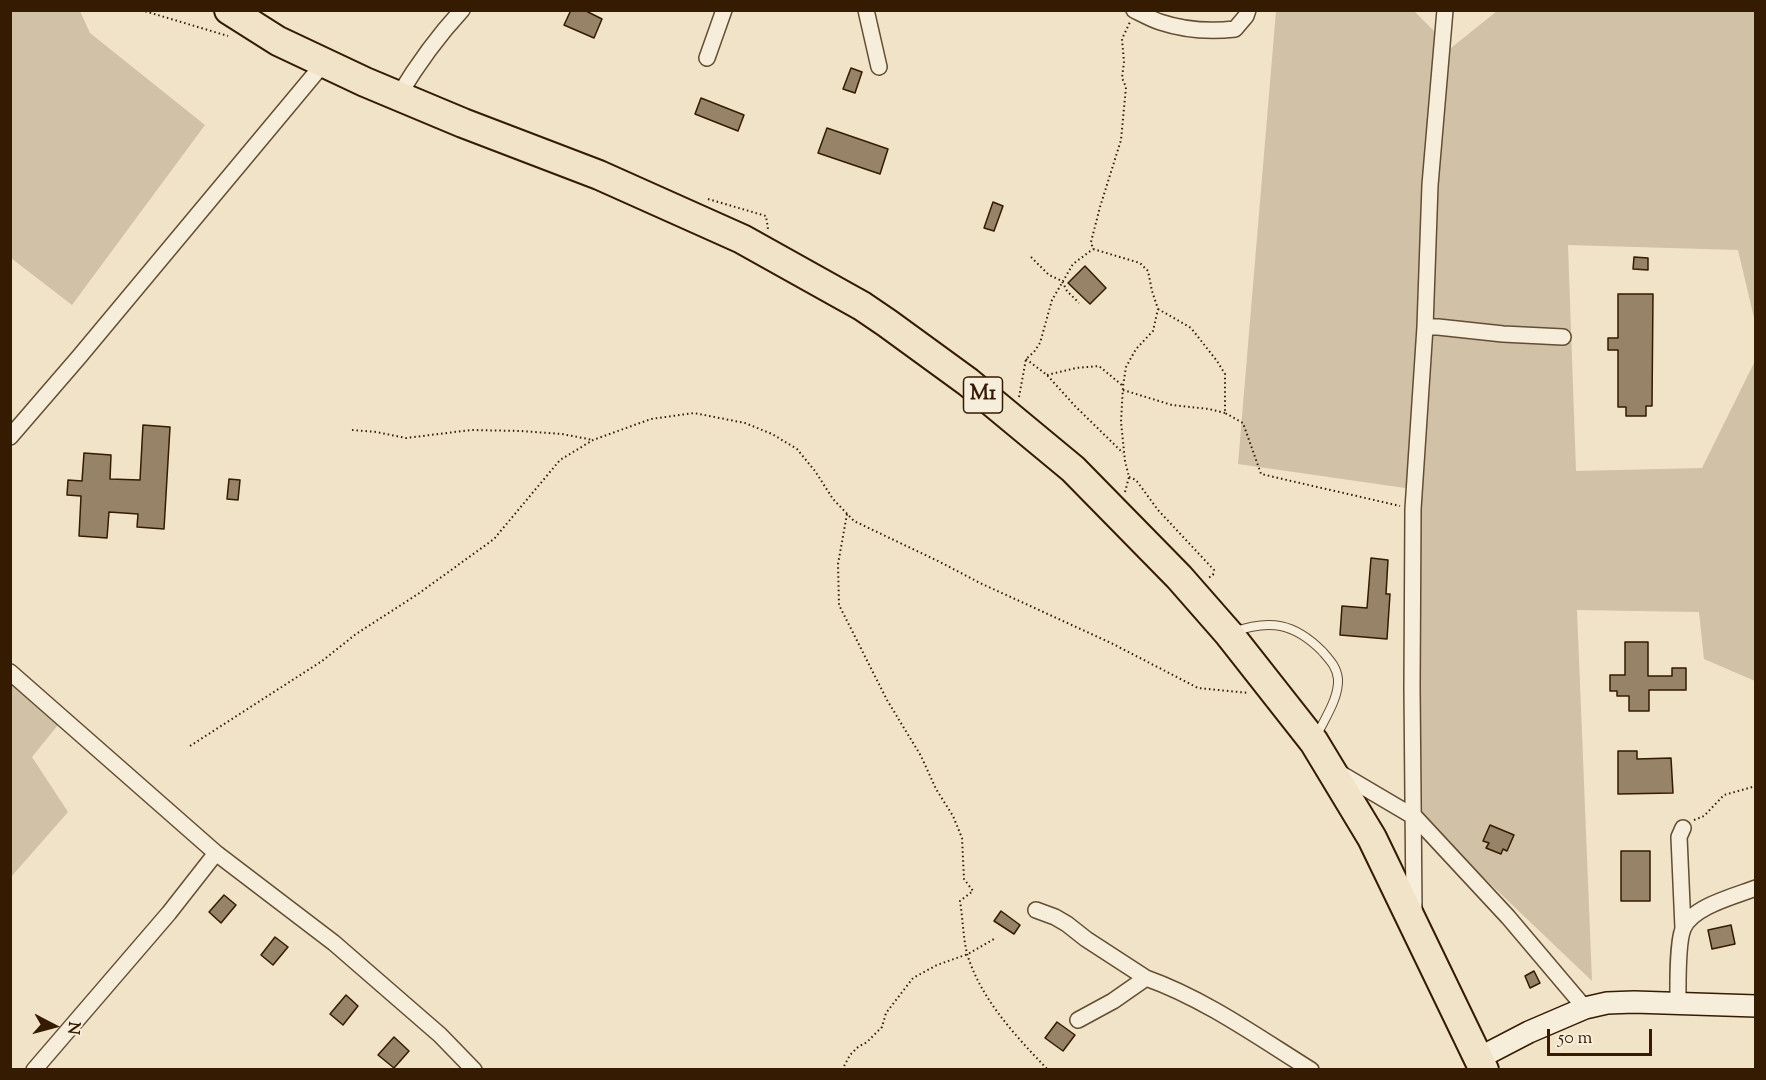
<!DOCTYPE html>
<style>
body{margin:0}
#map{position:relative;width:1766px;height:1080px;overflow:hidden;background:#f1e3c7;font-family:"Sorts Mill Goudy",serif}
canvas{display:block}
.frame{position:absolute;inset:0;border:12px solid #341b02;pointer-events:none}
.north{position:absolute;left:24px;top:996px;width:60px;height:60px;-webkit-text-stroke:4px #f6eddb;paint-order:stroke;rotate:96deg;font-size:16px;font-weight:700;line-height:24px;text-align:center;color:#341b02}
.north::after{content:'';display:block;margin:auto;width:21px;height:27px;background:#341b02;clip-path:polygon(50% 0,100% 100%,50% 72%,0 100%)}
.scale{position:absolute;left:1547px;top:1029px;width:105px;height:27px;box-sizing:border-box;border:3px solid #341b02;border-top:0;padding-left:8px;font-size:18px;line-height:21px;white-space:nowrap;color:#341b02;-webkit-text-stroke:4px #f6eddb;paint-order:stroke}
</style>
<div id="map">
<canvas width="1766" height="1080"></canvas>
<div class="frame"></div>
<div class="north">N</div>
<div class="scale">50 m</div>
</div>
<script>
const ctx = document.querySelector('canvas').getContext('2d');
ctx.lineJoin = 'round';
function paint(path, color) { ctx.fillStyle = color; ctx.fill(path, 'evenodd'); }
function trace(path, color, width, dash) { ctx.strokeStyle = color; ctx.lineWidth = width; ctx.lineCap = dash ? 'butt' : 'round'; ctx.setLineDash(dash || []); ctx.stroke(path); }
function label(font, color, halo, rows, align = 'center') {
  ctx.font = font + ' "Sorts Mill Goudy",serif'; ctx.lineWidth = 4.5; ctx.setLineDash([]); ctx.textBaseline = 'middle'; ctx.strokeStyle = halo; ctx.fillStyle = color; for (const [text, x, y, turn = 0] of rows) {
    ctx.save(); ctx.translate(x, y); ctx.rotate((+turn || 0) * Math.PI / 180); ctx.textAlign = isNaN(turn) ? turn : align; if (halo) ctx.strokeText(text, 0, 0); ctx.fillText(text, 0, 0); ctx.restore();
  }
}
paint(new Path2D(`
 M 10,11 L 80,11 L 90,33 L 205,125 L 72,305 L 11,258 Z
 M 1276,11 L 1414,11 L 1451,48 L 1497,11 L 1755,11 L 1755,322 L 1738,250 L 1568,245 L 1576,471 L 1702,468 L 1756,359 L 1755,681 L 1704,659 L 1699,612 L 1577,610 L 1592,981 L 1419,816 L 1419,490 L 1238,464 Z
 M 11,678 L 62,720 L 32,757 L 68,812 L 11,877 Z`), '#d1c1a6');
const building = new Path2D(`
 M 571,10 L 584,10 L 602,19 L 594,38 L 564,25 Z
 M 851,68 L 862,72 L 855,93 L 843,89 Z
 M 701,98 L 744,115 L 738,131 L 695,114 Z
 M 827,128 L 888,149 L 880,174 L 818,153 Z
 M 993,202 L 1003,206 L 994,231 L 984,228 Z
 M 1634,257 L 1648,258 L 1648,270 L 1633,269 Z
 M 1085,266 L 1106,288 L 1090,304 L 1068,283 Z
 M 1618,294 L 1653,294 L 1652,406 L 1646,406 L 1646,416 L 1626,416 L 1626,407 L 1618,407 L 1618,350 L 1608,350 L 1608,338 L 1618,338 Z
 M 143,425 L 170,427 L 164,529 L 137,527 L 138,514 L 109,512 L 107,538 L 79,536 L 81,496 L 67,495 L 68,480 L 82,481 L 84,453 L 111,455 L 110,479 L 140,480 Z
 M 229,479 L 240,480 L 238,500 L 227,499 Z
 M 1371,558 L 1388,560 L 1386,594 L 1390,594 L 1387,639 L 1340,635 L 1342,606 L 1367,608 Z
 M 1625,642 L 1648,642 L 1648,676 L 1672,676 L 1672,668 L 1686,668 L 1686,690 L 1649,690 L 1649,711 L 1629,711 L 1629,696 L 1617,696 L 1617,691 L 1610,691 L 1610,675 L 1625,675 Z
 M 1618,751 L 1637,751 L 1637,759 L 1671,758 L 1673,793 L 1618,794 Z
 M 1490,825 L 1514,835 L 1507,851 L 1503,849 L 1501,854 L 1486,848 L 1489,843 L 1483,841 Z
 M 1621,851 L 1650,851 L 1650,901 L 1621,901 Z
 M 224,895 L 236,905 L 221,923 L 209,912 Z
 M 1001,911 L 1020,925 L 1014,934 L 994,921 Z
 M 1731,925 L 1735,944 L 1712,949 L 1708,930 Z
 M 275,937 L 288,947 L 273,965 L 261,955 Z
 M 1534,971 L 1540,983 L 1530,988 L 1525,976 Z
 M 346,995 L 358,1006 L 343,1025 L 330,1014 Z
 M 1057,1022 L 1075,1035 L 1063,1051 L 1045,1038 Z
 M 394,1037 L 409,1051 L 394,1068 L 378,1055 Z`);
paint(building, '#968368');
trace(building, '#341b02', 1.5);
const lane = new Path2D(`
 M 1233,632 C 1270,619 1294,623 1322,651 C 1329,659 1337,667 1338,679 C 1339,698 1325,718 1317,735`);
const street = new Path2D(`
 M 866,10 L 879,67
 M 1134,10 C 1142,14 1151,19 1160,22 C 1184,30 1209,32 1235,29 L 1246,16 L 1248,10
 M 707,58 L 724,10
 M 399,95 C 417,65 438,36 462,10
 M 1425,327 L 1430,185 L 1445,10
 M 10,437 L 79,357 L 324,63
 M 10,672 L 216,853 L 169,913 L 34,1070
 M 1338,772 L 1416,818 L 1508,917 L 1585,1008
 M 1683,828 L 1679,837 L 1683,928
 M 216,853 L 334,943 L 440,1035 L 474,1070
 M 1036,910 L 1055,917 L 1067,924 L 1086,939 L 1146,978
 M 1414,911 L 1412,687 L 1413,509 L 1425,327 L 1438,327 L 1503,334 L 1563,337
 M 1678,1004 C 1678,986 1677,944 1683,929 C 1691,907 1735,896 1756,888
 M 1078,1020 L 1113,1001 L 1146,978 C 1205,999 1258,1037 1311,1070`);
const secondary = new Path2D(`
 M 1479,1058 L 1529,1032 L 1585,1008 L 1607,1003 L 1634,1002 L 1756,1006`);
const highway = new Path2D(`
 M 229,10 L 278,41 L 365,82 L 463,123 L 599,175 L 742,239 L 862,306 L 887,323 L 968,382 L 1073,469 L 1179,577 L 1229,634 L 1314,742 L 1372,838 L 1484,1070`);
trace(lane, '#634d33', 10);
trace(street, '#634d33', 18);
trace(secondary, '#341b02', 24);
trace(highway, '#341b02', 32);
trace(new Path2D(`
 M 141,10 L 228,36
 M 708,199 L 766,216 L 768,229
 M 1031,257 L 1049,275 L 1062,281 L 1067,291 L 1079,303
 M 1158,309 L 1191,328 L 1217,361 L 1225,374 L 1225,413 L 1243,423 L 1261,474 L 1400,506
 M 1026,359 L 1047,375 L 1075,406 L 1123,453
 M 1047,375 L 1076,368 L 1099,366 L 1123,386
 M 1123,390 L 1172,405 L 1209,409 L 1225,413
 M 1019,397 L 1026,359 L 1034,352 L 1040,343 L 1052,300 L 1073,264 L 1093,249
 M 352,430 L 376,432 L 406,438 L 471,430 L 521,431 L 562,434 L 593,440
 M 1129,477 L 1136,480 L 1158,510 L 1214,570 L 1213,575 L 1208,578
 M 1125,492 L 1129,477 L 1125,461 L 1121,422 L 1123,386 L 1126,367 L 1136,349 L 1153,331 L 1158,309 L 1152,291 L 1148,271 L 1140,263 L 1093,249 L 1091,242 L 1100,207 L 1121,140 L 1126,87 L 1122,78 L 1124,62 L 1122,39 L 1130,22
 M 847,514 L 838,564 L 839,605 L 887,700 L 921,756 L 936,789 L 953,816 L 962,838 L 964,879 L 973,891 L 960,901 C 963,919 963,940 968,957 C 983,1002 1016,1036 1048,1070
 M 190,746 L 322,661 L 356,634 L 418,594 L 494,539 L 560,460 L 593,440 L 651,419 L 694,413 L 745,423 L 772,434 L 797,449 L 815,471 L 833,499 L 854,521 L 940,562 L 980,583 L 1111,643 L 1198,688 L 1249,693
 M 1694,820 L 1704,816 L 1724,795 L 1756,786
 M 842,1070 L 850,1055 L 858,1047 L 867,1042 L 882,1027 L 886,1013 L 913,978 L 937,965 L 968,954 L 994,939`), '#341b02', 2, [1.5, 3]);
trace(lane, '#f6eddb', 8);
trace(street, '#f6eddb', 15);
trace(secondary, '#f6eddb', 21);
trace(highway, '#f1e3c7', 28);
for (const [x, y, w] of [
 [983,395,39]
]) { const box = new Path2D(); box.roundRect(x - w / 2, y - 18, w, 36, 4.5); ctx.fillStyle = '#f6eddb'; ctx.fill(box); trace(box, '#341b02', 1.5); }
label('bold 21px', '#341b02', null, [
 ["M1",983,395]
]);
</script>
